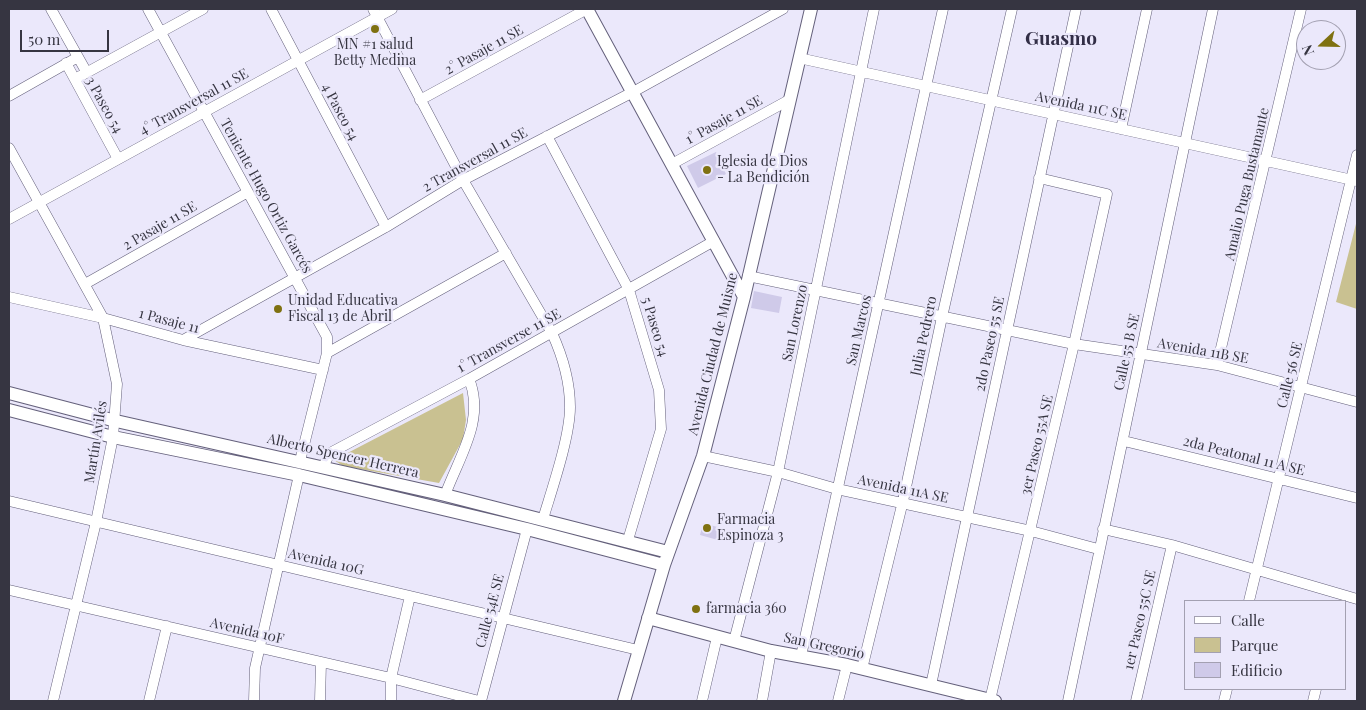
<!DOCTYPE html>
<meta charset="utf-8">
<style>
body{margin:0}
#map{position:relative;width:1366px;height:710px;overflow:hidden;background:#ebe8fb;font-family:"Playfair Display",serif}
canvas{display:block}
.frame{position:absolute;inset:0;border:10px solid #363541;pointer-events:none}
.legend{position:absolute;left:1184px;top:600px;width:162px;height:90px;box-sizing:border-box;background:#ebe8fb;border:1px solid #a3a0b1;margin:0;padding:6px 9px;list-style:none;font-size:15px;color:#363541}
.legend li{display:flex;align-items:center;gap:10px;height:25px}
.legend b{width:25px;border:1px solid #a3a0b1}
.north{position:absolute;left:1296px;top:20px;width:50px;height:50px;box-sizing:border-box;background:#ebe8fb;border:1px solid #a3a0b1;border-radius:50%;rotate:249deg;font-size:14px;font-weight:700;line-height:20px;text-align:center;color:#363541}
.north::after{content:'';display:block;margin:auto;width:18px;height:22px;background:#7f7111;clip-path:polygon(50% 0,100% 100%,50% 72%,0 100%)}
.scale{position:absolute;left:20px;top:30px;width:89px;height:22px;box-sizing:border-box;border:2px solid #363541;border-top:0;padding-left:6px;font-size:15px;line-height:18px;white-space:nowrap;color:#363541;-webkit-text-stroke:4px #ebe8fb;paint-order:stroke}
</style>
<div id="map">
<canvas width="1366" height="710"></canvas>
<div class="frame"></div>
<ul class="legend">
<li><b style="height:6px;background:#fff"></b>Calle</li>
<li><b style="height:14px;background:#c9c191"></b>Parque</li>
<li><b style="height:14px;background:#cfcae9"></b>Edificio</li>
</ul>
<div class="north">N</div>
<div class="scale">50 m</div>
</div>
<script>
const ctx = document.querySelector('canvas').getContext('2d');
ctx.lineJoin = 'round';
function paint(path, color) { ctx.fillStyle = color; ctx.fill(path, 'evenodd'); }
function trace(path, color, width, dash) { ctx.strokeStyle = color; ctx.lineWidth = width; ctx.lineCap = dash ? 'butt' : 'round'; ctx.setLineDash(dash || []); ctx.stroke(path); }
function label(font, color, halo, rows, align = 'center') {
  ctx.font = font + ' "Playfair Display",serif'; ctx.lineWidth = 4.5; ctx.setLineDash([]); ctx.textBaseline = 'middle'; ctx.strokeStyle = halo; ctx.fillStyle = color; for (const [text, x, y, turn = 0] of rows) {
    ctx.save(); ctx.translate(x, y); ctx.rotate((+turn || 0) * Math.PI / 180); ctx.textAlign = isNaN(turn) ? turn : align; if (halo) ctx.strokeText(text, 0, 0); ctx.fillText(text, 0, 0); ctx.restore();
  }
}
paint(new Path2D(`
 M 1357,220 L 1357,309 L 1336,302 Z
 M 463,393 L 466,420 L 463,439 L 439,483 L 343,466 L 334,460 Z`), '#c9c191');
paint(new Path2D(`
 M 716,152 L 726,174 L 698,188 L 687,166 Z
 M 754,291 L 782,297 L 779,313 L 751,308 Z
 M 703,523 L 728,530 L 725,542 L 700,535 Z`), '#cfcae9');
const minor = new Path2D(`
 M 51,9 L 87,73
 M 148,9 L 327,337 L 327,353 L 300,461
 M 271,9 L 386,227
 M 373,9 L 463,180 L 552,333 C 562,355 570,382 570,407 C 570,437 552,489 543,519
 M 799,58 L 1357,181
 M 66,63 L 118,159
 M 75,79 L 203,9
 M 9,96 L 78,57
 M 420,100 L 587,9
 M 1121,129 L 1147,9
 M 547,136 L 629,290 L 659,390 L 661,429 L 628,540
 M 9,148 L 103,318 L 117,384 L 113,437 L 96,522 L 53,701
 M 672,164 L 789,100
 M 9,219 L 392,9
 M 748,276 L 1074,344 L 1217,365 L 1357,402
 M 85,284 L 248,192
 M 9,297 L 103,318 L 183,340 L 323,370
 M 183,340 L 386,227 L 463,180 L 633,92 L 783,9
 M 327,353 L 506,253
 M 1217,365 L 1301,9
 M 1124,441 L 1357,498
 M 703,456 L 778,472 L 837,489 L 1031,531 L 1098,549
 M 323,467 L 330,453 L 469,379 L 714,241
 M 447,490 C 461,454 485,418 469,379
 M 9,501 L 638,650
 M 1103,529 L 1172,545 L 1357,599
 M 9,590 L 391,678 L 479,701
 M 1249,601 L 1357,155
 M 734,641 L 778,472 L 874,9
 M 801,656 L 943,9
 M 862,669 L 903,501 L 942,317 L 1012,9
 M 931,685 L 1076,9
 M 990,700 L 1074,344 L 1107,194 L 1039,178
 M 149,701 L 167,626
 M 254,701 L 255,668 L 299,475
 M 320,701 L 321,662
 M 391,701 L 391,678 L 410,596
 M 481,701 L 527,529
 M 702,701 L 717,637
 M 762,701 L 771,651
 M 838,701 L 847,665
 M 1068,701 L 1213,9
 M 1136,701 L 1172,545
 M 1224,701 L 1227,689
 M 1313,701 L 1316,689`);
const tertiary = new Path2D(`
 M 587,9 L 744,297
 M 9,393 L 116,421 L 445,495 L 668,552
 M 9,410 L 113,437 L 299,475 L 527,529 L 664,565
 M 648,618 L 771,651 L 847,665 L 995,701
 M 624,701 L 664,565 L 703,456 L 744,297 L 811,9`);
trace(minor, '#64607b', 11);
trace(tertiary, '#64607b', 14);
trace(minor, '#fff', 10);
trace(tertiary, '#fff', 12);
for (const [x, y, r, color] of [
 [375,29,5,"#7f7111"],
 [707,170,5,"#7f7111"],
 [278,309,5,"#7f7111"],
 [707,528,5,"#7f7111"],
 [696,609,5,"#7f7111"]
]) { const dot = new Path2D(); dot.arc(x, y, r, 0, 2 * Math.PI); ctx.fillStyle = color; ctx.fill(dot); trace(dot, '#ebe8fb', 2); }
label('14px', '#363541', '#ebe8fb', [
 ["MN #1 salud",375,45,"center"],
 ["Betty Medina",375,61,"center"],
 ["Iglesia de Dios",717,162],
 ["- La Bendición",717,178],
 ["Unidad Educativa",288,301],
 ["Fiscal 13 de Abril",288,317],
 ["Farmacia",717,520],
 ["Espinoza 3",717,536],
 ["farmacia 360",706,609]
], 'left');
label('14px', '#363541', '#ebe8fb', [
 ["2° Pasaje 11 SE",484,50,-29],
 ["4° Transversal 11 SE",194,102,-29],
 ["3 Paseo 54",104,105,61],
 ["Avenida 11C SE",1081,106,12],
 ["4 Paseo 54",340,112,62],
 ["1° Pasaje 11 SE",724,120,-29],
 ["2 Transversal 11 SE",475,160,-29],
 ["Amalio Puga Bustamante",1247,184,-77],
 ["Teniente Hugo Ortiz Garcés",266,196,61],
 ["2 Pasaje 11 SE",160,226,-30],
 ["1 Pasaje 11",169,321,15],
 ["San Lorenzo",795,323,-78],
 ["5 Paseo 54",655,327,73],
 ["San Marcos",859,330,-77],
 ["Julia Pedrero",924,336,-78],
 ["1° Transverse 11 SE",509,341,-29],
 ["2do Paseo 55 SE",990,344,-78],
 ["Avenida 11B SE",1203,351,10],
 ["Calle 55 B SE",1127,352,-78],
 ["Avenida Ciudad de Muisne",713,354,-76],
 ["Calle 56 SE",1290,375,-76],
 ["Martín Avilés",96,442,-81],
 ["3er Paseo 55A SE",1037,445,-77],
 ["Alberto Spencer Herrera",343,456,13],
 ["2da Peatonal 11 A SE",1244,456,14],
 ["Avenida 11A SE",903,489,12],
 ["Avenida 10G",326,562,13],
 ["Calle 54E SE",490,611,-75],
 ["1er Paseo 55C SE",1140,620,-77],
 ["Avenida 10F",247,631,13],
 ["San Gregorio",824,646,12]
]);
label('bold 19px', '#322e46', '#ebe8fb', [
 ["Guasmo",1061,39]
]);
</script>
